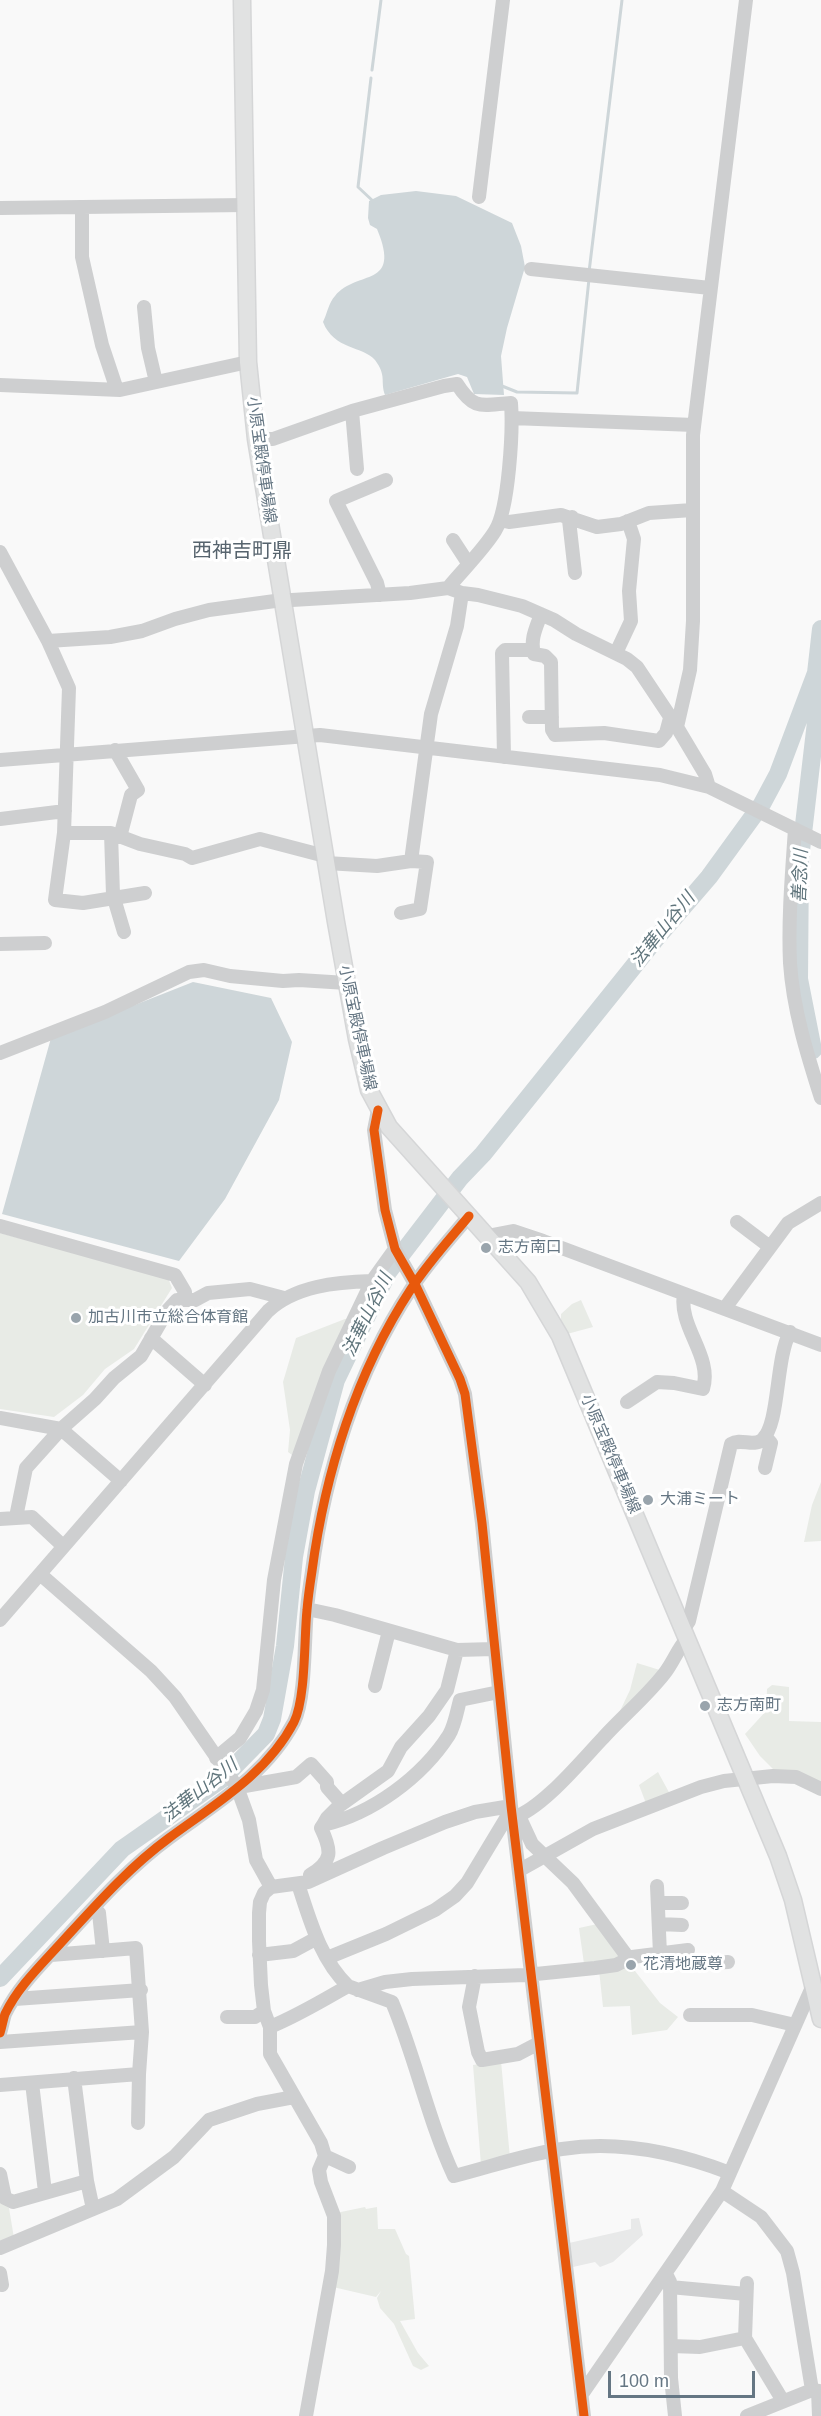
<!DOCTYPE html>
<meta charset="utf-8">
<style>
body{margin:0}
#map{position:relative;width:821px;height:2416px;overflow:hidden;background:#f9f9f9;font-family:Arial,sans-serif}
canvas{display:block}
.scale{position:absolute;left:608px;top:2371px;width:147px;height:27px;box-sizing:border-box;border:3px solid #657683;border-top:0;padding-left:8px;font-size:18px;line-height:21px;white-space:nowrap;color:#657683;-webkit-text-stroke:4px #fff;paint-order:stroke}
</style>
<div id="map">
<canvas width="821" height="2416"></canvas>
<div class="scale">100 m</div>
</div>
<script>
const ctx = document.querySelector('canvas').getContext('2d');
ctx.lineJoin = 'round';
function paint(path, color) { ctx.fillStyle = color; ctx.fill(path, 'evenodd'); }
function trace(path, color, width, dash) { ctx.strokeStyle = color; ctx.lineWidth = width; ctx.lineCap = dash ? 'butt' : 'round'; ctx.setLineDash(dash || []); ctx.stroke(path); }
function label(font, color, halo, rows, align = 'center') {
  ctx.font = font + ' Arial,"Noto Sans JP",sans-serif'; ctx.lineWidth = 6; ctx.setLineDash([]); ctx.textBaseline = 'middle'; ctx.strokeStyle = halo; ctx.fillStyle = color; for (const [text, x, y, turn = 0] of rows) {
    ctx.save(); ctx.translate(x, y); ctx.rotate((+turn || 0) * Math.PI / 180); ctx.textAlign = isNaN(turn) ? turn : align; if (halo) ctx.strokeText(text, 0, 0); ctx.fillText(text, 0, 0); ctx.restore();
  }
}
paint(new Path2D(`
 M 639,2218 L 643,2235 L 613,2262 L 600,2267 L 595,2262 L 573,2267 L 569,2243 L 631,2229 L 631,2219 Z`), '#e8e9e9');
paint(new Path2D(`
 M 0,1233 L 168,1278 L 172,1288 L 134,1349 L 105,1369 L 83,1395 L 54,1417 L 0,1409 Z
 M 581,1300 L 593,1327 L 567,1334 L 561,1324 L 561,1314 L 572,1304 Z
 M 345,1319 L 350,1319 L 292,1455 L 288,1452 L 290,1430 L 283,1382 L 296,1338 Z
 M 821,1482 L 821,1541 L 804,1542 L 812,1505 Z
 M 637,1663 L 663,1671 L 619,1713 L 630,1690 Z
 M 772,1685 L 789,1687 L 789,1721 L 821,1722 L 821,1783 L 776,1772 L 760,1756 L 745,1734 L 766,1711 L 767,1689 Z
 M 658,1772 L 671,1796 L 647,1806 L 639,1785 Z
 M 602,1923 L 625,1957 L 584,1964 L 579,1928 Z
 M 624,1965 L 629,1971 L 635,1971 L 660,2003 L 678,2017 L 667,2030 L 632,2035 L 630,2006 L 603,2007 L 599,1970 Z
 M 501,2061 L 510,2158 L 481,2165 L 473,2065 Z
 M 0,2202 L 9,2208 L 14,2238 L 0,2243 Z
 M 365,2207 L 366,2209 L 377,2207 L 378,2229 L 395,2229 L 406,2254 L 409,2256 L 415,2319 L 400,2321 L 418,2353 L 429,2366 L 421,2370 L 413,2366 L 394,2324 L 380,2308 L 377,2298 L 381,2291 L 376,2297 L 333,2287 L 336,2213 Z`), '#e8ebe6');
paint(new Path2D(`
 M 416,191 L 456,196 L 512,223 L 521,246 L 525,267 L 507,328 L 501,356 L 504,395 L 474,394 L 467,377 L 458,374 L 385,395 C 380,381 387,376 375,360 C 363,346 334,350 323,322 C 327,314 329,302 335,296 C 357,269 402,289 377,229 L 370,225 L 368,218 L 369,201 L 381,195 Z
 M 193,982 L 271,998 L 292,1042 L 279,1100 L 225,1199 L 179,1261 L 2,1214 L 51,1038 Z`), '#ced6d9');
trace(new Path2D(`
 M 372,70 L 381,0
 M 371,78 L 358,187 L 374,202
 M 589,272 L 622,0
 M 502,386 L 517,392 L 577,393 L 589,279`), '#ced6d9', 3);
trace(new Path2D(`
 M 813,1050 L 799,979 L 800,859 L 816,722 L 816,687
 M 0,1978 L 122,1849 L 222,1779 L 266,1734 L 272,1719 L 285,1646 L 294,1557 L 306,1491 L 336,1380 L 388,1272 L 460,1178 L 483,1154 L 654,941 L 709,877 L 762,804 L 778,774 L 816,673 L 821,629`), '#ced6d9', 18);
const major = new Path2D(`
 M 242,0 L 248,362 L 256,439 L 336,922 L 357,1039 L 369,1090 L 389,1127 L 528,1282 L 560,1336 L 778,1856 L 793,1900 L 821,2019`);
trace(major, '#d5d6d7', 19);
trace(new Path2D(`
 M 479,197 L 503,0
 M 0,208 L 246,205
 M 82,208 L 82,257 L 102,345 L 117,390
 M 531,269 L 710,288
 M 144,307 L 148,348 L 156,382
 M 0,385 L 120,390 L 248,362
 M 352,411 L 357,469
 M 512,418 L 694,425
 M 256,439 L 273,439 L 352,411 L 444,386 L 457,384 C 474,411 482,405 511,403 C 513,430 509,509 495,531 C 484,549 462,571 448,588
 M 572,517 L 569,520 L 575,573
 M 500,520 L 509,522 L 561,515 L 597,527 L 621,524 L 649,513 L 692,510
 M 453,540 L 468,563
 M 0,552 L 48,641 L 69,688 L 64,833 L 111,833 L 140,844 L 185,854 L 192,858 L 260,839 L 325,856
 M 380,595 L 377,583 L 336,501 L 386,480
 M 541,614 C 536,628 530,639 534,654 L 545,656 L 551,662 L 552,730 L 555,735 L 604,733 L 659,741 L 666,733 L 670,718
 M 48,641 L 110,637 L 142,631 L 175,619 L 209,610 L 275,601 L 410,593 L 448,588 L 462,593 L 478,595 L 522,606 L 554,620 L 576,634 L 627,659 L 637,667 L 677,727 L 705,774 L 709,787
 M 616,653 L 631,621 L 629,591 L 634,539 L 628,521
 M 529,717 L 552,717
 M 677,727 L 690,670 L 693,621 L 693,435 L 746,0
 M 115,750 L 138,790 L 131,795 L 120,837
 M 504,757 L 502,653 L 505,650 L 533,650
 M 0,760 L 320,735 L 660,775 L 709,787 L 821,842
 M 0,819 L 65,811
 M 795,829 C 792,873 788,919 790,963 C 793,1009 807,1054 821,1098
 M 64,833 L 55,900 L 83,903 L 145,893
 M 111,833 L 113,895 L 124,932
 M 411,861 L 431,714 L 457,626 L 462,593
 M 326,863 L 377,866 L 411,861 L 427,862 L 420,909 L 401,913
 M 0,944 L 45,943
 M 0,1053 L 105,1012 L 189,972 L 204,970 L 230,976 L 283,981 L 299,980 L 347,983
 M 378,1110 L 374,1130 L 385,1210 L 395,1249 L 415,1284 L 460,1379 L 465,1394 L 482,1523 L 511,1806 L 584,2416
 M 737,1222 L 770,1247
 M 0,1226 L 175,1275 L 185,1292
 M 487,1236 L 513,1231 L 543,1241 L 821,1345
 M 725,1308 L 788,1223 L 821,1203
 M 151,1338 L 205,1385
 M 627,1402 L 657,1382 L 674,1383 L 703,1389 C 713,1356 678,1327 684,1294
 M 0,1418 L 61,1429 L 121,1481
 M 765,1436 L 771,1443 L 765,1468
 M 16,1517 L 26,1468 L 61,1429 L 95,1399 L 114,1378 L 141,1356 L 167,1311 L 177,1300 L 195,1300 L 208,1293 L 250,1289 L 284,1298
 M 0,1519 L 32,1517 L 63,1546
 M 40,1574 L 151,1671 L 175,1697 L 237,1787 L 249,1820 L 256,1860 L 271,1887
 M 307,1609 L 335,1615 L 457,1650 L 494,1649
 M 0,1620 L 268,1311 C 295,1286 336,1282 372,1281 L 395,1249
 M 683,1630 L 689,1621 L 731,1444 C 741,1438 753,1447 762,1440 C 780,1424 775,1360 790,1332
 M 375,1686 L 389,1631
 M 216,1758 L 240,1738 L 256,1711 L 263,1690 L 274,1580 L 296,1464 L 329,1371 L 372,1281
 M 239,1787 L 296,1777 L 311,1764 L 327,1782 L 327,1787 L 342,1804
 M 519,1816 L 532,1844 L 573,1883 L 629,1959
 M 513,1818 C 543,1808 581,1761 603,1738 C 623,1716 646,1697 664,1674 C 673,1663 677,1650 686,1640
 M 323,1825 L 327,1818 L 339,1806 L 388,1771 L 401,1747 L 429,1716 L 447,1690 L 457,1650
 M 520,1870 L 593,1829 L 701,1787 L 724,1781 L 773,1776 L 796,1777 L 821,1789
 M 310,1875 C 333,1861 332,1851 321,1828 L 323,1825 C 372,1814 422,1777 449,1735 C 455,1725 457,1711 460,1700 L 499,1692
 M 298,1884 C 310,1920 320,1959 348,1986 L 392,2002 C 416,2059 428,2120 454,2176 C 490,2167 526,2154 562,2149 C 618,2140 678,2153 730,2173
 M 657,1886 L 660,1954
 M 658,1903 L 682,1903
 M 99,1913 L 103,1951
 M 659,1924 L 682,1925
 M 259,1955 L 293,1951 L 317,1938
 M 327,1958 L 386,1934 L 435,1910 L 455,1896 L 467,1883 L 508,1815 L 513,1813
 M 689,1964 L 728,1962
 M 475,1976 L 469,2007 L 478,2052 L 482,2060 L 518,2054 L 539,2043
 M 358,1990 L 385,1982 L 412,1979 L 526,1975 L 595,1968 L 616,1965 L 632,1957 L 688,1950
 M 15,1999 L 141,1990
 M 690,2015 L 752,2015 L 795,2025
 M 227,2017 L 255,2017 L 264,2011
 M 270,2027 C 297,2016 322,2001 348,1986
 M 0,2033 C 2,2027 3,2020 5,2014 C 18,1987 40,1966 60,1944 C 94,1907 128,1868 169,1838 C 215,1804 267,1774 294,1722 C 306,1698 304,1638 307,1610 C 308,1597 310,1584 312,1571 C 325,1473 356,1373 411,1289 C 428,1263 449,1240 469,1216
 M 0,2042 L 142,2032
 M 74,2078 L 87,2181 L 93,2209
 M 32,2083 L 45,2192
 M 0,2085 L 139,2074 L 142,2032 L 136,1948 L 51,1955
 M 138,2123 L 139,2074
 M 325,2156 L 349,2167
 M 0,2174 L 5,2198 L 13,2202 L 87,2181
 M 722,2191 L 761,2217 L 787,2251 L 793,2273 L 812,2390
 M 0,2248 L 117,2199 L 174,2157 L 209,2120 L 257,2104 L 294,2097
 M 0,2273 L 2,2285
 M 666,2274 L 670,2282 L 671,2378 L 675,2416
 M 747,2283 L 745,2338 L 783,2401
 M 670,2287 L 746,2294
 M 671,2346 L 700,2347 L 745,2338
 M 818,2391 L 819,2416
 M 582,2394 L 722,2191 L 813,1985
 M 306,2416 L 332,2271 L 334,2245 L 334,2216 L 321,2182 L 319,2170 L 325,2156 L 321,2143 L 270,2054 L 270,2027 L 264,2011 L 261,1985 L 259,1941 L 259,1913 L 260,1902 L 264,1893 L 271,1887 L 308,1882 L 383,1848 L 445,1822 L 475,1812 L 511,1806
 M 747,2416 L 812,2390 L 819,2391`), '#cecfd0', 14);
trace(major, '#e1e2e2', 16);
trace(new Path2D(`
 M 378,1110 L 374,1130 L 385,1210 L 395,1249 L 415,1284 L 460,1379 L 465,1394 L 482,1523 L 511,1806 L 584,2416
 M 0,2033 C 2,2027 3,2020 5,2014 C 18,1987 40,1966 60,1944 C 94,1907 128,1868 169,1838 C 215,1804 267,1774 294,1722 C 306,1698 304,1638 307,1610 C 308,1597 310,1584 312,1571 C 325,1473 356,1373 411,1289 C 428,1263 449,1240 469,1216`), '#e8590c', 9);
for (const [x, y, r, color] of [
 [486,1248,6,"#99a4ac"],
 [76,1318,6,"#99a4ac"],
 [648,1500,6,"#99a4ac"],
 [705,1706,6,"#99a4ac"],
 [631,1965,6,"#99a4ac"]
]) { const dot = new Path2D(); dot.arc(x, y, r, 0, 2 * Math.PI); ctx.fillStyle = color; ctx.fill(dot); trace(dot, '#fff', 2); }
label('16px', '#657683', '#fff', [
 ["小原宝殿停車場線",261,460,82],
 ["小原宝殿停車場線",357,1028,78],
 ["小原宝殿停車場線",610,1454,67]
]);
label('16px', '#657683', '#fff', [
 ["志方南口",498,1248],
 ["加古川市立総合体育館",88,1318],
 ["大浦ミート",660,1500],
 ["志方南町",717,1706],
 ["花清地蔵尊",643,1965]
], 'left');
label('italic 18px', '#60757c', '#fff', [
 ["善念川",801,876,-88],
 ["法華山谷川",663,930,-51],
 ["法華山谷川",368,1315,-64],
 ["法華山谷川",200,1791,-38]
]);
label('20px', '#57646e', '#fff', [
 ["西神吉町鼎",242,551]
]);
</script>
